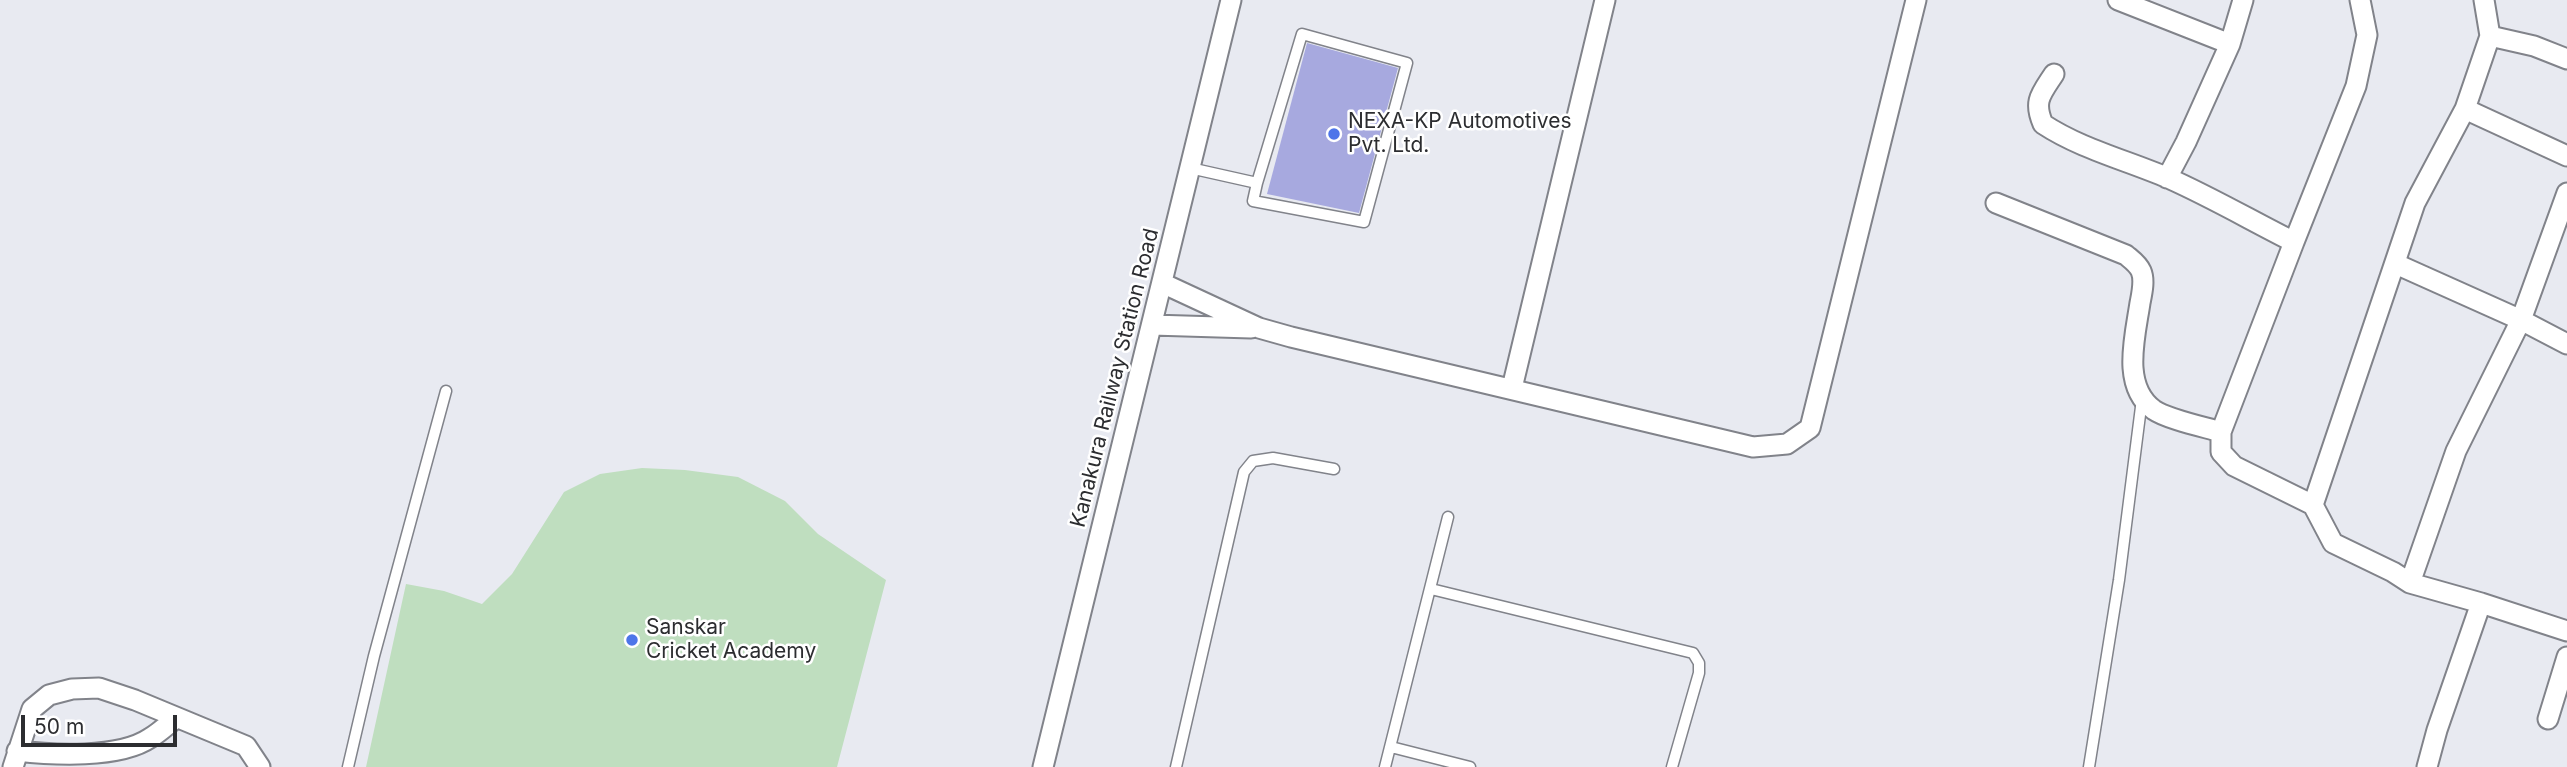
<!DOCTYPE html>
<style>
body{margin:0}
#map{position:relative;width:2567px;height:767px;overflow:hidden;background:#e8eaf1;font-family:Inter,sans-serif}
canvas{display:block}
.scale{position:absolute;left:21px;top:715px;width:156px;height:32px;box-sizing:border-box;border:4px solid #2c2d30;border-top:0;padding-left:9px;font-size:21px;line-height:24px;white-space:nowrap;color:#2c2d30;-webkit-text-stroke:5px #fff;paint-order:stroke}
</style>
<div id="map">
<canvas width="2567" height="767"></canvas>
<div class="scale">50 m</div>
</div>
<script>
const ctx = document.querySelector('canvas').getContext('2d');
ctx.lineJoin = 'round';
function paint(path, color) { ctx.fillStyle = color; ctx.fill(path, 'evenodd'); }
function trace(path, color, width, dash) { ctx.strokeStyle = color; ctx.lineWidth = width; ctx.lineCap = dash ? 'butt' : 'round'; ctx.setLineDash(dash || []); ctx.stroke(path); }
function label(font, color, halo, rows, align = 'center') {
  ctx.font = font + ' Inter,sans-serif'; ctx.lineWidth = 5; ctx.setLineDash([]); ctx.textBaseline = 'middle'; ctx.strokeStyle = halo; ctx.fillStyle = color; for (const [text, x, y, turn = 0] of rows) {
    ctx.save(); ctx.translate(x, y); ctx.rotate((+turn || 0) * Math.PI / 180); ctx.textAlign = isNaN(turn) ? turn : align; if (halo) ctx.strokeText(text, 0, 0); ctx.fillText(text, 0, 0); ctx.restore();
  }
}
paint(new Path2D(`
 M 642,468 L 685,470 L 738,477 L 785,501 L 818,534 L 886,580 L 837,767 L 366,767 L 406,584 L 444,591 L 482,604 L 512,574 L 564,492 L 600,474 Z`), '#bfdebf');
paint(new Path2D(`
 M 1307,43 L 1398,68 L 1359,213 L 1267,194 Z`), '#a7a9df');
const lane = new Path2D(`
 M 1190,168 L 1257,183 L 1302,34 L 1407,63 L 1364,222 L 1253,201 L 1257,183
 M 1431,589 L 1693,653 L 1699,663 L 1699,673 L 1672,767
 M 1391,747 L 1470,767
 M 348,767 L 374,656 L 446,391
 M 1176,767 L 1244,472 L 1253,461 L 1273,458 L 1334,469
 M 1385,767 L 1448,517
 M 2089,767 L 2119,580 L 2142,399`);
const street = new Path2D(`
 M 2118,0 L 2230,44 L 2186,142 L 2167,178
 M 2484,0 L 2490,36 L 2534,46 L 2567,59
 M 2230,44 L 2243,0
 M 2054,74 C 2041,94 2033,101 2043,124 C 2081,149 2126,160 2168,178 C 2211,197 2252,221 2294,242 L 2221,432 L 2221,452 L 2234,466 L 2313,505 L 2333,543 L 2393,572 L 2410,583 L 2481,603 L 2437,730 L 2427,767
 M 2465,109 L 2567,156
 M 1996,203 L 2126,255 C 2132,260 2138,264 2141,271 C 2145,280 2142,293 2140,303 C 2135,337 2121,386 2154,410 C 2167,419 2204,427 2221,432
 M 2294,242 L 2356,86 L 2367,35 L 2360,0
 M 2396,264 L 2521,320 L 2567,344
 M 1162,283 L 1259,328 L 1291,337 L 1753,447 L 1787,444 L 1810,428 L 1916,0
 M 1152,325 L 1251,328
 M 1512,388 L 1605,0
 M 2313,505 L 2415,203 L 2465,109 L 2490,36
 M 2410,583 L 2456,451 L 2521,320 L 2567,193
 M 2481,603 L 2567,631
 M 2548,719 L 2567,657
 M 17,751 C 52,755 119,759 150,738 C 159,733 167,725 176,718
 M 13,767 L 32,709 L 49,695 L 72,689 L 99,688 L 135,700 L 246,746 L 260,767
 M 1043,767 L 1231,0`);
trace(lane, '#81838a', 13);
trace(street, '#81838a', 23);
trace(lane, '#fff', 10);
trace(street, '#fff', 19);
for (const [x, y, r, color] of [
 [1334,134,7,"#4d75e9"],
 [632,640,7,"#4d75e9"]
]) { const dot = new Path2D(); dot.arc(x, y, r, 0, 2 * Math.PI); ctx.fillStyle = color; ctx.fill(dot); trace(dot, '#fff', 2.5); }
label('21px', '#2c2d30', '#fff', [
 ["NEXA-KP Automotives",1348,122],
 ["Pvt. Ltd.",1348,146],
 ["Sanskar",646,628],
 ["Cricket Academy",646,652]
], 'left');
label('21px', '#2c2d30', '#fff', [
 ["Kanakura Railway Station Road",1115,378,-76]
]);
</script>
